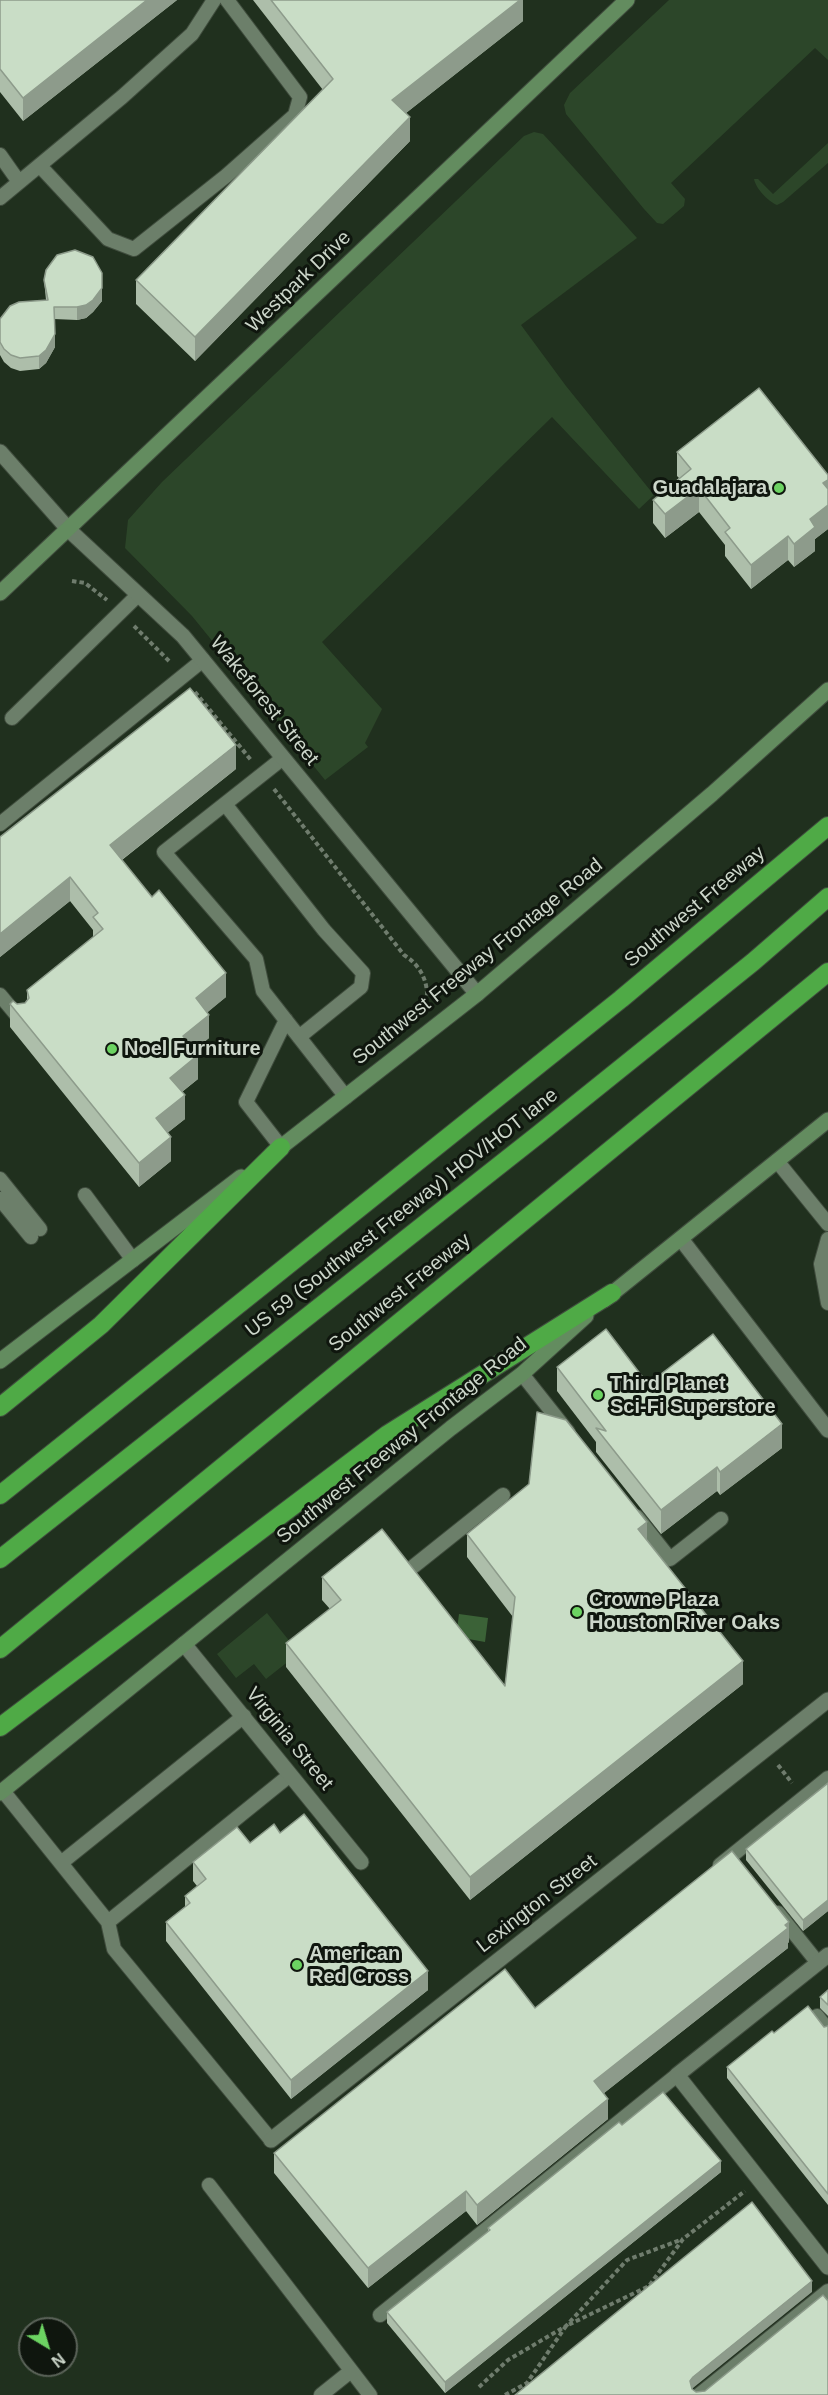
<!DOCTYPE html>
<style>
body{margin:0}
#map{position:relative;width:828px;height:2395px;overflow:hidden;background:#20301e;font-family:Arial,sans-serif}
canvas{display:block}
.north{position:absolute;left:18px;top:2317px;width:60px;height:60px;box-sizing:border-box;background:#0f160e;border:2px solid #5b6359;border-radius:50%;rotate:142deg;font-size:16px;font-weight:700;line-height:24px;text-align:center;color:#ccd6ca}
.north::after{content:'';display:block;margin:auto;width:21px;height:27px;background:#6cd362;clip-path:polygon(50% 0,100% 100%,50% 72%,0 100%)}
</style>
<div id="map">
<canvas width="828" height="2395"></canvas>
<div class="north">N</div>
</div>
<script>
const ctx = document.querySelector('canvas').getContext('2d');
ctx.lineJoin = 'round';
function paint(path, color) { ctx.fillStyle = color; ctx.fill(path, 'evenodd'); }
function trace(path, color, width, dash) { ctx.strokeStyle = color; ctx.lineWidth = width; ctx.lineCap = dash ? 'butt' : 'round'; ctx.setLineDash(dash || []); ctx.stroke(path); }
function label(font, color, halo, rows, align = 'center') {
  ctx.font = font + ' Arial,sans-serif'; ctx.lineWidth = 6; ctx.setLineDash([]); ctx.textBaseline = 'middle'; ctx.strokeStyle = halo; ctx.fillStyle = color; for (const [text, x, y, turn = 0] of rows) {
    ctx.save(); ctx.translate(x, y); ctx.rotate((+turn || 0) * Math.PI / 180); ctx.textAlign = isNaN(turn) ? turn : align; if (halo) ctx.strokeText(text, 0, 0); ctx.fillText(text, 0, 0); ctx.restore();
  }
}
paint(new Path2D(`
 M 669,0 L 828,0 L 828,60 L 815,48 L 671,183 L 685,199 L 684,206 L 663,224 L 657,223 L 644,209 L 566,114 L 564,105 L 570,93 Z
 M 534,132 L 543,134 L 556,148 L 637,238 L 521,325 L 566,386 L 654,495 L 639,509 L 552,417 L 322,642 L 382,709 L 365,743 L 368,747 L 325,780 L 192,616 L 125,548 L 128,520 L 162,482 L 524,136 Z
 M 828,143 L 828,163 L 783,202 L 777,205 C 768,201 756,189 754,179 L 758,179 L 773,194 Z
 M 267,1613 L 299,1653 L 266,1679 L 254,1664 L 236,1678 L 217,1654 Z`), '#2c4629');
paint(new Path2D(`
 M 459,1614 L 488,1618 L 485,1642 L 463,1638 L 457,1630 Z`), '#3b6237');
const service = new Path2D(`
 M 0,155 L 19,182
 M 40,166 L 108,239 L 134,249 L 226,176 L 295,115 L 300,97 L 227,0
 M 0,198 L 122,97 L 192,34 L 214,0
 M 12,718 L 138,595
 M 283,758 L 164,852 L 256,959 L 263,991 L 346,1097
 M 225,804 L 324,930 L 363,973 L 361,987 L 299,1037
 M 0,824 L 203,660
 M 0,995 L 20,1019
 M 281,1147 L 246,1102 L 286,1020
 M 777,1161 L 828,1224
 M 0,1179 L 40,1229
 M 85,1195 L 133,1260
 M 0,1199 L 31,1237
 M 828,1239 L 821,1264 L 828,1303
 M 522,1374 L 568,1432
 M 637,1517 L 670,1559 L 721,1519
 M 414,1566 L 503,1495
 M 3,1791 L 108,1922
 M 61,1863 L 244,1716
 M 720,1865 L 828,1778
 M 778,1913 L 818,1963
 M 817,2016 L 828,2030
 M 271,2140 L 114,1949 L 108,1922 L 290,1775
 M 209,2185 L 370,2395
 M 380,2315 L 677,2075
 M 321,2395 L 351,2371
 M 699,2395 L 828,2291`);
const minor = new Path2D(`
 M 681,1239 L 828,1430
 M 184,1644 L 361,1862
 M 828,1955 L 677,2075 L 828,2267
 M 271,2140 L 828,1700`);
const tertiary = new Path2D(`
 M 0,452 L 69,530 L 183,636 L 477,994`);
const secondary = new Path2D(`
 M 0,593 L 627,0
 M 272,1154 L 477,994 L 712,794 L 828,690
 M 604,1300 L 828,1120
 M 0,1361 L 241,1177
 M 0,1793 L 451,1428 L 522,1374 L 586,1316`);
const motorway = new Path2D(`
 M 0,1407 L 101,1325 L 281,1147
 M 0,1495 L 621,999 L 828,826
 M 0,1559 L 539,1134 L 753,962 L 828,897
 M 0,1649 L 828,972
 M 0,1727 L 388,1434 L 612,1293`);
trace(service, '#404d3e', 16);
trace(minor, '#404d3e', 17);
trace(tertiary, '#404d3e', 17);
trace(secondary, '#404d3e', 17);
trace(motorway, '#404d3e', 20);
trace(new Path2D(`
 M 72,581 L 85,583 L 107,600
 M 134,626 L 171,663
 M 195,692 L 251,760
 M 274,789 L 404,955 C 419,964 428,980 427,998
 M 778,1765 L 792,1783
 M 479,2387 L 508,2360 L 566,2326 L 627,2260 L 683,2239
 M 505,2395 L 527,2383 L 566,2326 L 649,2286 L 683,2239 L 745,2191`), '#6f7c6d', 4, [4.5, 3]);
trace(service, '#6c7f6a', 14);
trace(minor, '#6c7f6a', 15);
trace(tertiary, '#6c7f6a', 15);
trace(secondary, '#638c5f', 15);
trace(motorway, '#4faa46', 18);
paint(new Path2D(`
 M 0,0 L 177,0 L 23,121 L 0,92 Z
 M 253,0 L 523,0 L 523,21 L 406,113 L 410,141 L 195,361 L 136,304 L 136,280 L 323,90 Z
 M 44,280 L 102,301 L 93,312 L 86,318 L 77,320 L 54,319 L 55,347 L 46,363 L 39,369 L 20,371 L 11,368 L 4,362 L 0,355 L 0,319 L 46,300 Z
 M 677,452 L 828,475 L 828,529 L 815,539 L 815,551 L 794,567 L 788,560 L 751,589 L 725,556 L 725,545 L 699,512 L 665,538 L 653,523 L 653,500 L 679,478 L 677,476 Z
 M 236,769 L 122,860 L 226,997 L 207,1012 L 209,1038 L 194,1050 L 198,1079 L 182,1092 L 185,1119 L 167,1133 L 171,1161 L 139,1187 L 10,1027 L 10,1004 L 17,1004 L 25,1003 L 27,1000 L 27,990 L 93,937 L 93,930 L 70,901 L 0,957 L 0,837 Z
 M 557,1367 L 648,1384 L 782,1448 L 720,1495 L 717,1491 L 661,1534 L 596,1452 L 596,1442 L 557,1391 Z
 M 467,1534 L 647,1540 L 743,1684 L 470,1900 L 286,1667 L 286,1643 L 330,1609 L 322,1600 L 322,1577 L 505,1686 L 513,1617 L 467,1557 Z
 M 828,1783 L 828,1911 L 803,1931 L 746,1860 L 746,1849 Z
 M 280,1833 L 428,1990 L 291,2099 L 166,1941 L 166,1922 L 185,1907 L 185,1896 L 197,1886 L 193,1881 L 193,1862 Z
 M 789,1942 L 788,1943 L 788,1948 L 604,2093 L 608,2119 L 477,2225 L 466,2211 L 368,2288 L 274,2173 L 274,2153 L 535,2008 Z
 M 828,1990 L 828,2016 L 820,2008 L 820,1997 Z
 M 828,2026 L 828,2205 L 727,2078 L 727,2067 L 774,2033 Z
 M 622,2125 L 721,2172 L 445,2393 L 387,2323 L 387,2312 L 488,2232 L 488,2228 Z`), '#adbeaa');
paint(new Path2D(`
 M 147,0 L 177,0 L 23,121 L 23,98 Z
 M 520,0 L 523,0 L 523,21 L 392,124 L 392,100 Z
 M 410,117 L 410,141 L 195,361 L 195,337 Z
 M 102,288 L 102,301 L 93,312 L 86,318 L 77,320 L 77,307 Z
 M 55,334 L 55,347 L 46,363 L 39,369 L 39,356 Z
 M 828,480 L 828,504 L 823,483 Z
 M 699,488 L 699,512 L 665,538 L 665,514 Z
 M 828,505 L 828,529 L 815,539 L 815,551 L 794,567 L 794,544 L 810,519 Z
 M 788,536 L 788,560 L 751,589 L 751,565 Z
 M 236,745 L 236,769 L 110,869 L 110,845 Z
 M 70,877 L 70,901 L 0,957 L 0,934 Z
 M 226,973 L 226,997 L 196,1022 L 196,998 Z
 M 209,1015 L 209,1038 L 183,1060 L 183,1036 Z
 M 198,1055 L 198,1079 L 170,1101 L 170,1078 Z
 M 185,1095 L 185,1119 L 156,1142 L 156,1118 Z
 M 171,1137 L 171,1161 L 139,1187 L 139,1163 Z
 M 782,1424 L 782,1448 L 720,1495 L 720,1472 Z
 M 717,1467 L 717,1491 L 661,1534 L 661,1510 Z
 M 647,1522 L 647,1545 L 638,1529 Z
 M 743,1661 L 743,1684 L 470,1900 L 470,1877 Z
 M 828,1900 L 828,1911 L 803,1931 L 803,1920 Z
 M 789,1922 L 789,1942 L 788,1943 L 788,1948 L 594,2101 L 594,2081 Z
 M 428,1971 L 428,1990 L 291,2099 L 291,2080 Z
 M 608,2099 L 608,2119 L 477,2225 L 477,2205 Z
 M 721,2161 L 721,2172 L 445,2393 L 445,2382 Z
 M 466,2191 L 466,2211 L 368,2288 L 368,2268 Z
 M 812,2281 L 812,2292 L 693,2388 L 690,2392 L 690,2381 L 693,2377 Z`), '#8d9b8b');
const building = new Path2D(`
 M 0,0 L 147,0 L 23,98 L 0,69 Z
 M 271,0 L 520,0 L 392,100 L 410,117 L 195,337 L 136,280 L 333,79 Z
 M 75,250 L 93,257 L 102,273 L 102,288 L 93,300 L 86,305 L 77,307 L 54,307 L 55,334 L 46,350 L 39,356 L 20,358 L 11,355 L 4,349 L 0,342 L 0,319 L 10,306 L 19,302 L 48,300 L 44,280 L 46,270 L 57,255 Z
 M 759,388 L 828,475 L 828,480 L 823,483 L 828,489 L 828,505 L 810,519 L 815,527 L 794,544 L 788,536 L 751,565 L 725,532 L 730,528 L 699,488 L 665,514 L 653,500 L 691,469 L 677,452 Z
 M 190,688 L 236,745 L 110,845 L 152,897 L 159,890 L 226,973 L 196,998 L 209,1015 L 183,1036 L 198,1055 L 170,1078 L 185,1095 L 156,1118 L 171,1137 L 139,1163 L 10,1004 L 13,1001 L 17,1004 L 25,1003 L 29,998 L 27,990 L 103,929 L 93,917 L 98,913 L 70,877 L 0,934 L 0,837 Z
 M 606,1329 L 648,1384 L 713,1334 L 782,1424 L 720,1472 L 717,1467 L 661,1510 L 596,1428 L 606,1431 L 557,1367 Z
 M 537,1412 L 566,1420 L 647,1522 L 638,1529 L 743,1661 L 470,1877 L 286,1643 L 341,1600 L 322,1577 L 382,1529 L 505,1686 L 515,1597 L 467,1534 L 529,1484 Z
 M 828,1783 L 828,1900 L 803,1920 L 746,1849 Z
 M 304,1814 L 428,1971 L 291,2080 L 166,1922 L 190,1903 L 185,1896 L 206,1879 L 193,1862 L 237,1827 L 250,1843 L 274,1824 L 280,1833 Z
 M 732,1851 L 789,1922 L 785,1925 L 788,1928 L 594,2081 L 608,2099 L 477,2205 L 466,2191 L 368,2268 L 274,2153 L 505,1969 L 535,2008 Z
 M 828,1990 L 828,2005 L 820,1997 Z
 M 808,2006 L 824,2027 L 828,2026 L 828,2194 L 727,2067 L 772,2031 L 774,2033 Z
 M 663,2092 L 721,2161 L 445,2382 L 387,2312 L 490,2230 L 488,2228 L 619,2122 L 622,2125 Z
 M 752,2202 L 812,2281 L 693,2377 L 690,2381 L 692,2389 L 696,2392 L 705,2391 L 823,2295 L 828,2301 L 828,2395 L 515,2395 Z`);
paint(building, '#c9ddc6');
trace(building, '#8d9b8b', 1.5);
for (const [x, y, r, color] of [
 [779,488,6,"#6cd362"],
 [112,1049,6,"#6cd362"],
 [598,1395,6,"#6cd362"],
 [577,1612,6,"#6cd362"],
 [297,1965,6,"#6cd362"]
]) { const dot = new Path2D(); dot.arc(x, y, r, 0, 2 * Math.PI); ctx.fillStyle = color; ctx.fill(dot); trace(dot, '#0f160e', 2); }
label('20px', '#ccd6ca', '#0f160e', [
 ["Westpark Drive",299,282,-44],
 ["Wakeforest Street",264,701,51],
 ["Southwest Freeway",695,907,-40],
 ["Southwest Freeway Frontage Road",478,962,-39],
 ["US 59 (Southwest Freeway) HOV/HOT lane",402,1213,-38],
 ["Southwest Freeway",400,1293,-39],
 ["Southwest Freeway Frontage Road",402,1441,-39],
 ["Virginia Street",289,1739,51],
 ["Lexington Street",537,1904,-38]
]);
label('bold 20px', '#ccd6ca', '#0f160e', [
 ["Guadalajara",767,488,"right"],
 ["Noel Furniture",124,1049],
 ["Third Planet",610,1384],
 ["Sci-Fi Superstore",610,1407],
 ["Crowne Plaza",589,1600],
 ["Houston River Oaks",589,1623],
 ["American",309,1954],
 ["Red Cross",309,1977]
], 'left');
</script>
